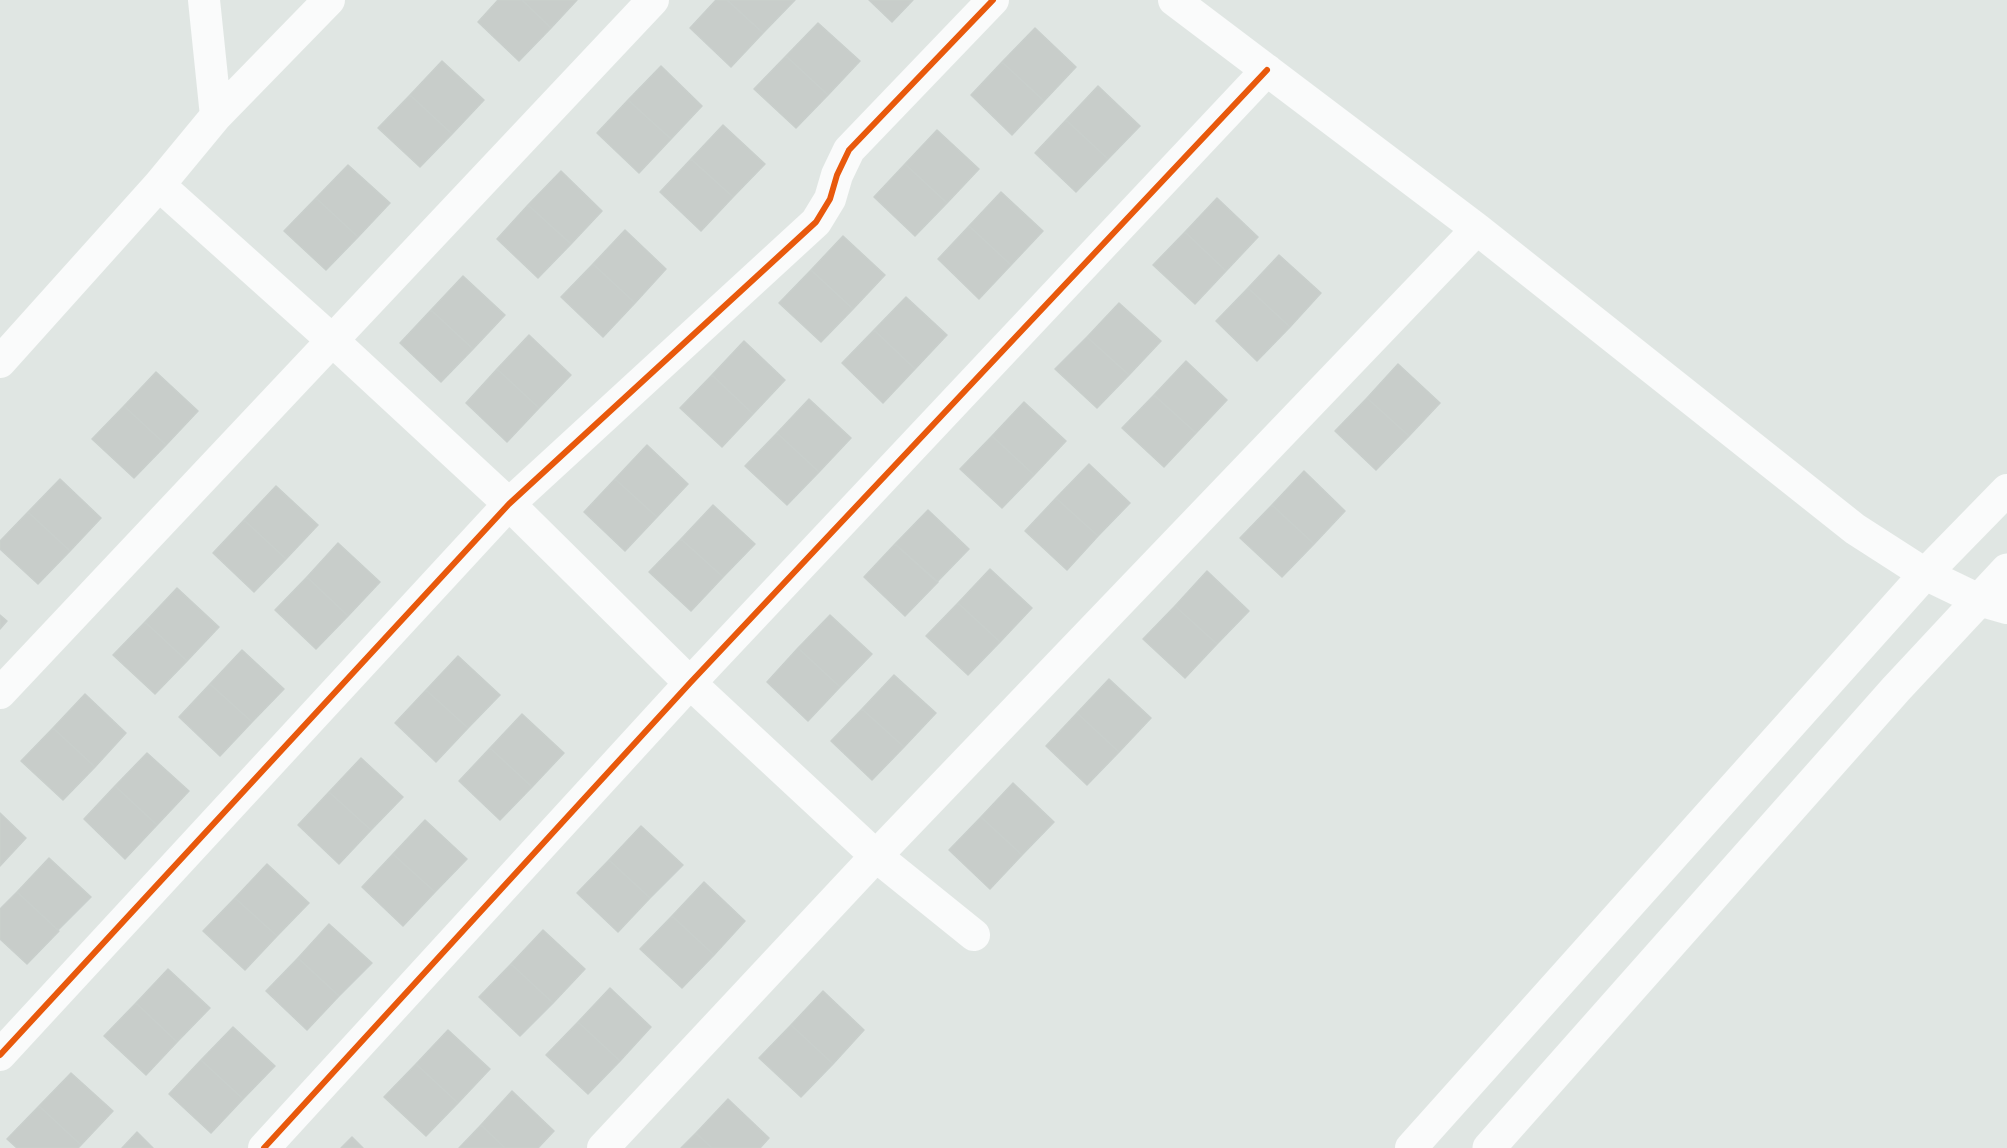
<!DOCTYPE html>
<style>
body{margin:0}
canvas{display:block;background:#e0e6e3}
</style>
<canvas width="2007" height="1148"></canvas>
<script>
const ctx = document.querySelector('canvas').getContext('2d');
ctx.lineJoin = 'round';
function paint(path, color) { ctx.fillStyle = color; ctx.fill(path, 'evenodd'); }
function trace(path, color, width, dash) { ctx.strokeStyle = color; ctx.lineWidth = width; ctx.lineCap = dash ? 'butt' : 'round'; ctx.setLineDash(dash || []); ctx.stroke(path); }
const building = new Path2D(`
 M 498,0 L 522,0 L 551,28 L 519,61 L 478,22 Z
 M 522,0 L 577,0 L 551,28 Z
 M 716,0 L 727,0 L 763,33 L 731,67 L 690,28 Z
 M 727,0 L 795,0 L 763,33 Z
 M 869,0 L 913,0 L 892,22 Z
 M 818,23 L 860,61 L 828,95 L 786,56 Z
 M 1035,28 L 1076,67 L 1044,101 L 1002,62 Z
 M 786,56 L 828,95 L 796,128 L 754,89 Z
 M 442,61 L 484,100 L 452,134 L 410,95 Z
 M 1002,62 L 1044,101 L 1012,135 L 971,95 Z
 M 661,66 L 702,106 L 671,139 L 628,100 Z
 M 1098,86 L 1140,126 L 1108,159 L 1066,120 Z
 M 410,95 L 452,134 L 420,167 L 378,128 Z
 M 628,100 L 671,139 L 639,173 L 597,133 Z
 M 1066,120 L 1108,159 L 1076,192 L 1035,153 Z
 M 723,125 L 765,164 L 733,197 L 691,159 Z
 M 937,130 L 979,169 L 947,203 L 905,164 Z
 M 691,159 L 733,197 L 701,231 L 660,192 Z
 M 905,164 L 947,203 L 915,236 L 874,197 Z
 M 348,165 L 390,203 L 358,237 L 316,198 Z
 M 561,171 L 602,211 L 571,244 L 528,205 Z
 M 1001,192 L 1043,231 L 1011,265 L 969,226 Z
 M 316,198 L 358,237 L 326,270 L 284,231 Z
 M 1217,198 L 1258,237 L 1226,271 L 1185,232 Z
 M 528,205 L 571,244 L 538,278 L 497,239 Z
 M 969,226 L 1011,265 L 979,299 L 938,259 Z
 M 625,230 L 666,269 L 635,303 L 593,264 Z
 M 1185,232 L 1226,271 L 1195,304 L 1153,265 Z
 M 843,236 L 885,275 L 853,309 L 811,270 Z
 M 1279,255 L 1321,293 L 1290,327 L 1248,288 Z
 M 593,264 L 635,303 L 603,337 L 561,297 Z
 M 811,270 L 853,309 L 821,342 L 779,303 Z
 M 463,276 L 505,315 L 473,349 L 431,310 Z
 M 1248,288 L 1290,327 L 1257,361 L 1216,321 Z
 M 906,297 L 947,335 L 915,369 L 874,330 Z
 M 1119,303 L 1161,341 L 1129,375 L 1087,337 Z
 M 431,310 L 473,349 L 441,382 L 400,343 Z
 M 874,330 L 915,369 L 883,403 L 842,363 Z
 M 529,335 L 571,375 L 539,408 L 497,369 Z
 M 1087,337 L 1129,375 L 1097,408 L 1055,369 Z
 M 744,341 L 785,380 L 753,414 L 712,375 Z
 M 1186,361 L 1227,400 L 1196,433 L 1154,395 Z
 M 1398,364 L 1440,403 L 1409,436 L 1367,398 Z
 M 497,369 L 539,408 L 507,442 L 466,403 Z
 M 156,372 L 198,411 L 166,445 L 124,406 Z
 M 712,375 L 753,414 L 722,447 L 680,408 Z
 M 1154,395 L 1196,433 L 1164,467 L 1122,428 Z
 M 1367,398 L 1409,436 L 1376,470 L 1335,431 Z
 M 809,399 L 851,438 L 819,472 L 777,433 Z
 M 1024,402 L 1066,441 L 1034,475 L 992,436 Z
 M 124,406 L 166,445 L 134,478 L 92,439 Z
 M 777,433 L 819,472 L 787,505 L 745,466 Z
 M 992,436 L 1034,475 L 1002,508 L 960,469 Z
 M 647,445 L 688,484 L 657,517 L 615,479 Z
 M 1089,464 L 1130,503 L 1098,536 L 1056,498 Z
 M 1304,471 L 1345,511 L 1314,544 L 1272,505 Z
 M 60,479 L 101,518 L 70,551 L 28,512 Z
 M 615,479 L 657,517 L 625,551 L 584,512 Z
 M 276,486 L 318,525 L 286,559 L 244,520 Z
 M 1056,498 L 1098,536 L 1067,570 L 1025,531 Z
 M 713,505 L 755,544 L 723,577 L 681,539 Z
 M 1272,505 L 1314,544 L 1282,577 L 1240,538 Z
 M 928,510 L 969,549 L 937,582 L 895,544 Z
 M 28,512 L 70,551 L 38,584 L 0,549 L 0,541 Z
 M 244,520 L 286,559 L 254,592 L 213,553 Z
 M 681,539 L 723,577 L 691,611 L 649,572 Z
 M 338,543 L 380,582 L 348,616 L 307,577 Z
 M 895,544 L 938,582 L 905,616 L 864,577 Z
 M 990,569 L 1032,608 L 1000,642 L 958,603 Z
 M 1207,571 L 1249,611 L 1217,644 L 1175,606 Z
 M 307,577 L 348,616 L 316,649 L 275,610 Z
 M 177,588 L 219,627 L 187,661 L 145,622 Z
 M 958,603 L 1000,642 L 968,675 L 926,636 Z
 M 1175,606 L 1217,644 L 1185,678 L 1143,639 Z
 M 0,615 L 7,621 L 0,629 Z
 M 830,615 L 872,654 L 840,687 L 798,648 Z
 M 145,622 L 187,661 L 155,694 L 113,655 Z
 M 798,648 L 840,687 L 808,721 L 767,682 Z
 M 242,650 L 284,689 L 252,722 L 210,684 Z
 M 458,656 L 500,695 L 468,728 L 426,690 Z
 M 894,675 L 936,713 L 904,747 L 862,709 Z
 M 1109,679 L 1151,718 L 1119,752 L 1077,713 Z
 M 210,684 L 252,722 L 220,756 L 179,717 Z
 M 426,690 L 468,728 L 436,762 L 395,723 Z
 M 85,694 L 126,733 L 95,767 L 53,728 Z
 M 862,709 L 904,747 L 872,780 L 831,741 Z
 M 1077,713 L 1119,752 L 1087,785 L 1046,746 Z
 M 522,714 L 564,753 L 532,787 L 490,748 Z
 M 53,728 L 95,767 L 63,800 L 21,761 Z
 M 490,748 L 532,787 L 500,820 L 459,781 Z
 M 147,753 L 189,791 L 157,825 L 115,786 Z
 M 361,758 L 403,797 L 371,830 L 329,792 Z
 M 1013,783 L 1054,822 L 1022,855 L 981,817 Z
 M 115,786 L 157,825 L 125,859 L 84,819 Z
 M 329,792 L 371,830 L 339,864 L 298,825 Z
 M 0,813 L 26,838 L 0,866 Z
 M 981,817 L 1022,855 L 990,889 L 949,850 Z
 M 425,820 L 467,859 L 435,892 L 393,854 Z
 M 641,826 L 683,865 L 650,898 L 609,860 Z
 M 393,854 L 435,892 L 403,926 L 362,887 Z
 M 49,858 L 91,897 L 58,930 L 17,892 Z
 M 609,860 L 650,898 L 618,932 L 577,893 Z
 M 267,864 L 309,903 L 277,936 L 235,898 Z
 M 704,882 L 745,921 L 714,955 L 672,916 Z
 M 17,892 L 59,931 L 27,964 L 0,939 L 0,909 Z
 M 235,898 L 277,936 L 245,970 L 203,931 Z
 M 672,916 L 714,955 L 682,988 L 640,949 Z
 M 329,924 L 372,963 L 339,996 L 298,958 Z
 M 543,930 L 585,969 L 553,1003 L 511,964 Z
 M 298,958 L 339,996 L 307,1030 L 266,991 Z
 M 511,964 L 553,1003 L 520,1036 L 479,997 Z
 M 168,969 L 210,1008 L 177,1042 L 136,1003 Z
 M 610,988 L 651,1027 L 620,1061 L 578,1022 Z
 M 823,991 L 864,1030 L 833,1064 L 791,1025 Z
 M 136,1003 L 177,1042 L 146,1075 L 104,1036 Z
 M 578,1022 L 620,1061 L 588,1094 L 546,1055 Z
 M 791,1025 L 833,1064 L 801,1097 L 759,1058 Z
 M 233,1027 L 275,1066 L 243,1099 L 201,1060 Z
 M 448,1030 L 490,1069 L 458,1103 L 416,1064 Z
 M 201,1060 L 243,1099 L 211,1133 L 169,1094 Z
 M 416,1064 L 458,1103 L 426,1136 L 384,1097 Z
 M 71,1073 L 113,1111 L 81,1145 L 39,1106 Z
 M 512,1091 L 554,1131 L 538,1148 L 505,1148 L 481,1125 Z
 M 728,1099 L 769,1138 L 760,1148 L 712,1148 L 696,1133 Z
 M 39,1106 L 81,1145 L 78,1148 L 17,1148 L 7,1139 Z
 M 481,1125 L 505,1148 L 459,1148 Z
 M 137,1132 L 153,1148 L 122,1148 Z
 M 696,1133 L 712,1148 L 681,1148 Z
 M 352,1137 L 363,1148 L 341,1148 Z`);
paint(building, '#c8cdca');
trace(building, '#c9cfcc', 1.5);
trace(new Path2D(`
 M 204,0 L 216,116
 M 1174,0 L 1477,229 L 1855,529 L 1925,574 L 1979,600 L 2007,608
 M 159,185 L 333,341 L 509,504 L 690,683 L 876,856 L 974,935
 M 0,362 L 159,185 L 216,116 L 329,0
 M 0,693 L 653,0
 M 0,1055 L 509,504 L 816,222 L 830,199 L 837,175 L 849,150 L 993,0
 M 264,1148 L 690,683 L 1267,70
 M 603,1148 L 876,856 L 1477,229
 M 1411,1148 L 1925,574 L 2007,490`), '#fafbfb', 32);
trace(new Path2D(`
 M 1489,1148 L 1896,689 L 2007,570`), '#fafbfb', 33);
trace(new Path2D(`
 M 0,1055 L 509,504 L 816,222 L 830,199 L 837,175 L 849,150 L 993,0
 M 264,1148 L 690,683 L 1267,70`), '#e8590c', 6);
</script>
